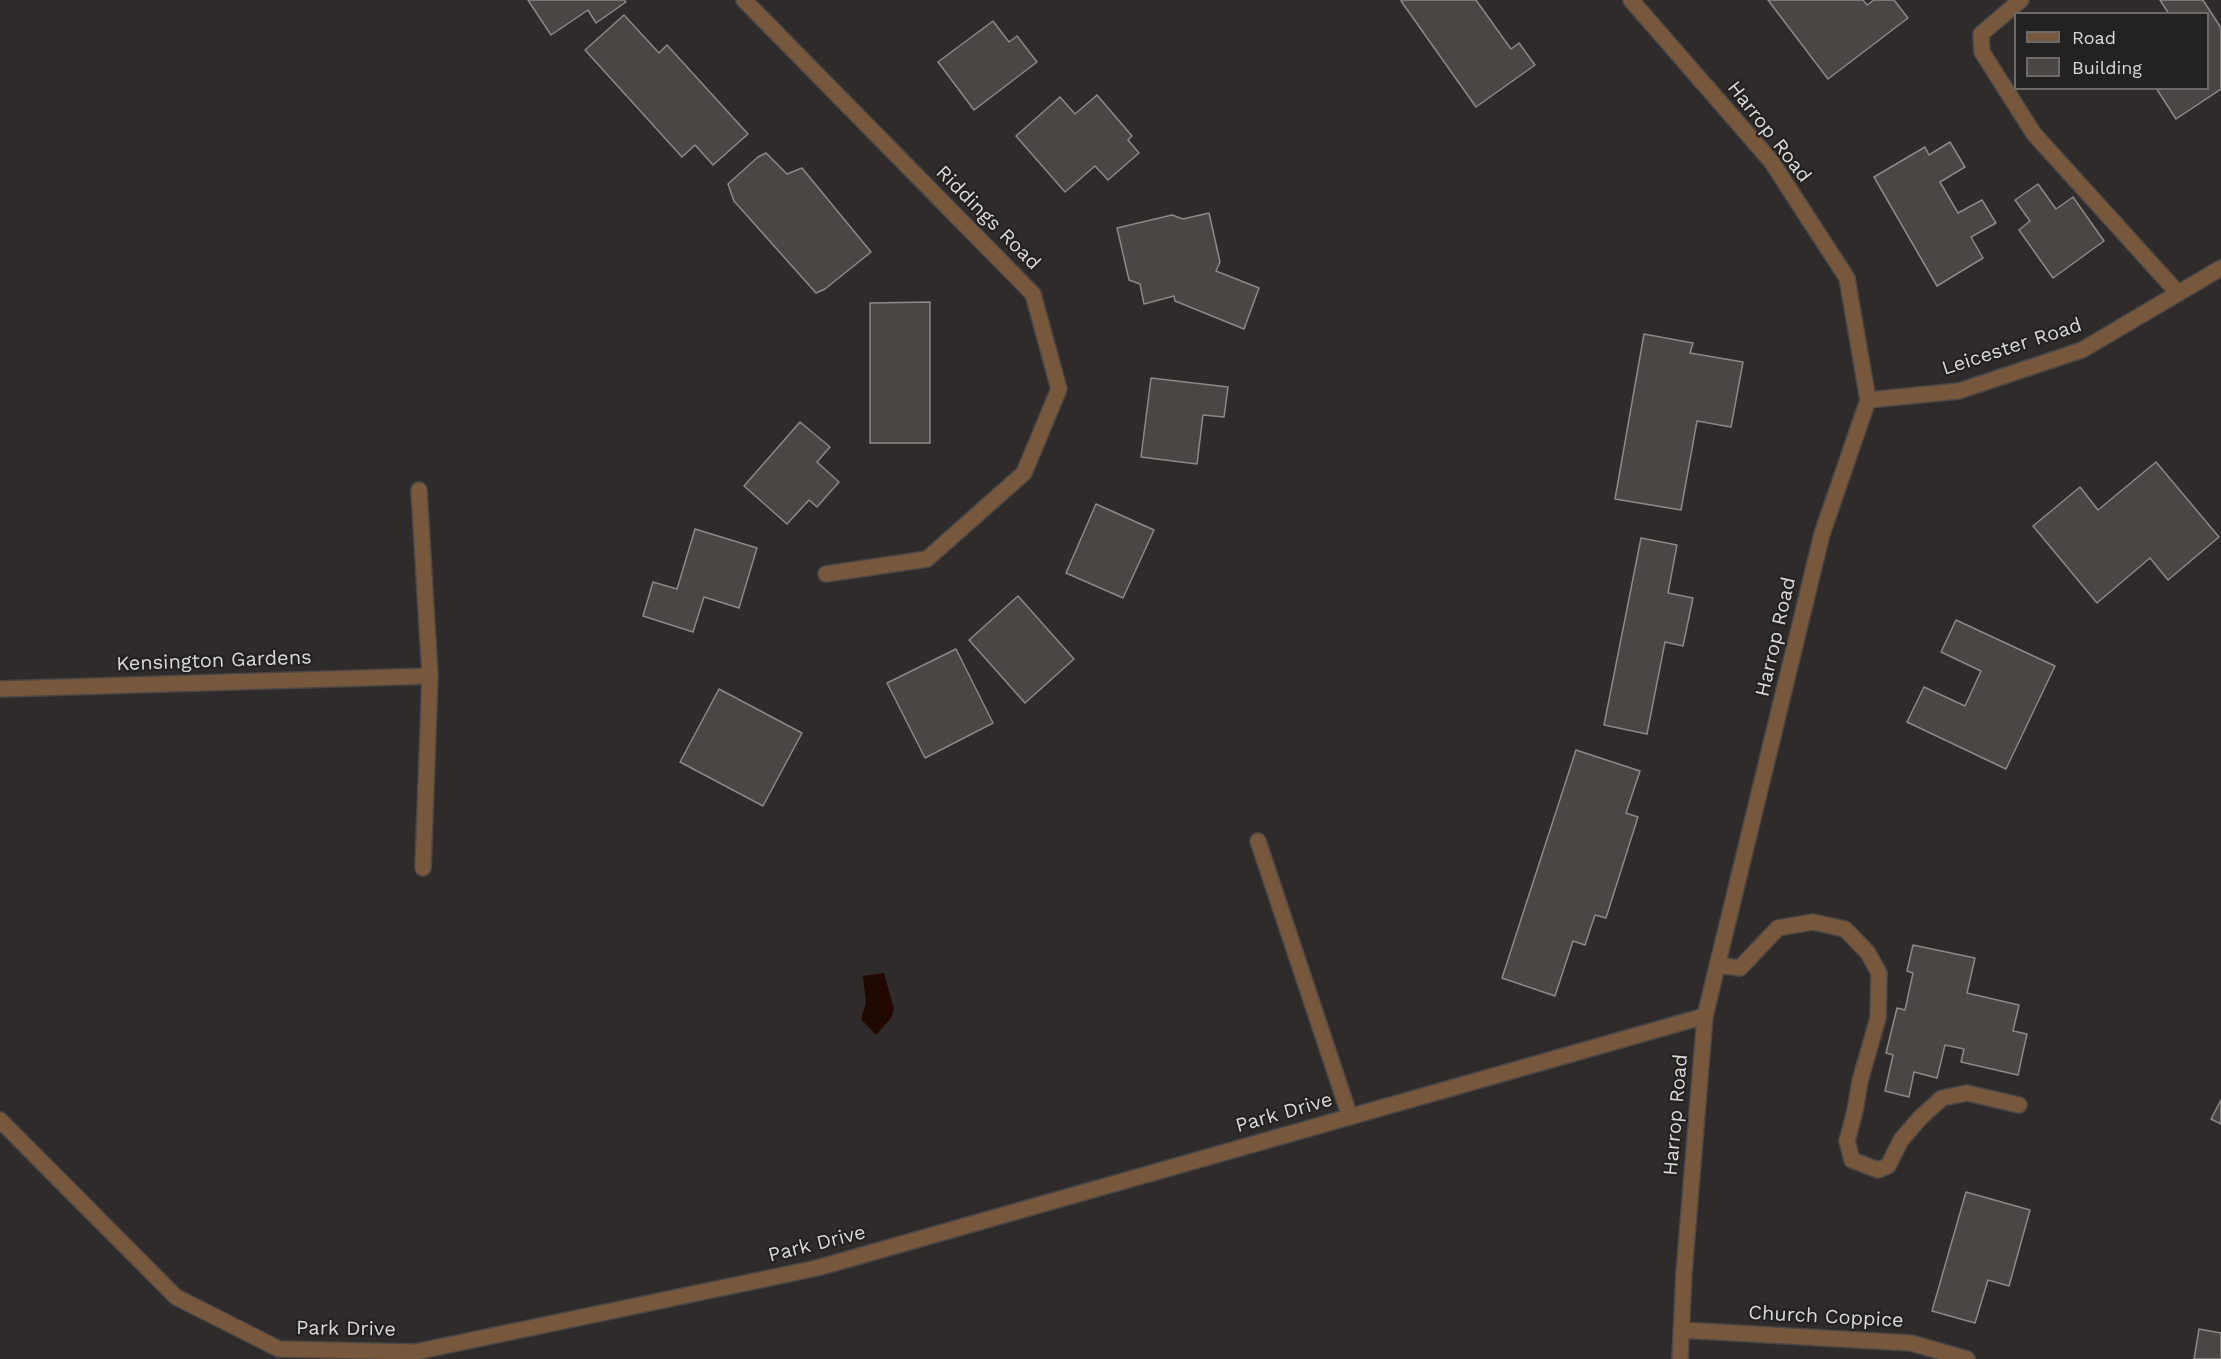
<!DOCTYPE html>
<style>
body{margin:0}
#map{position:relative;width:2221px;height:1359px;overflow:hidden;background:#2e2b2a;font-family:"Work Sans",sans-serif}
canvas{display:block}
.legend{position:absolute;left:2014px;top:12px;width:195px;height:78px;box-sizing:border-box;background:#242220;border:2px solid #6d6b6a;margin:0;padding:8px 10px;list-style:none;font-size:18px;color:#dad9d8}
.legend li{display:flex;align-items:center;gap:12px;height:30px}
.legend b{width:30px;border:2px solid #6d6b6a}
</style>
<div id="map">
<canvas width="2221" height="1359"></canvas>
<ul class="legend">
<li><b style="height:8px;background:#78583d"></b>Road</li>
<li><b style="height:16px;background:#494644"></b>Building</li>
</ul>
</div>
<script>
const ctx = document.querySelector('canvas').getContext('2d');
ctx.lineJoin = 'round';
function paint(path, color) { ctx.fillStyle = color; ctx.fill(path, 'evenodd'); }
function trace(path, color, width, dash) { ctx.strokeStyle = color; ctx.lineWidth = width; ctx.lineCap = dash ? 'butt' : 'round'; ctx.setLineDash(dash || []); ctx.stroke(path); }
function label(font, color, halo, rows, align = 'center') {
  ctx.font = font + ' "Work Sans",sans-serif'; ctx.lineWidth = 4.5; ctx.setLineDash([]); ctx.textBaseline = 'middle'; ctx.strokeStyle = halo; ctx.fillStyle = color; for (const [text, x, y, turn = 0] of rows) {
    ctx.save(); ctx.translate(x, y); ctx.rotate((+turn || 0) * Math.PI / 180); ctx.textAlign = isNaN(turn) ? turn : align; if (halo) ctx.strokeText(text, 0, 0); ctx.fillText(text, 0, 0); ctx.restore();
  }
}
paint(new Path2D(`
 M 884,973 L 894,1009 L 891,1018 L 876,1035 L 861,1019 L 866,1003 L 863,976 Z`), '#200900');
const building = new Path2D(`
 M 528,0 L 624,0 L 626,2 L 596,23 L 588,10 L 551,35 Z
 M 1402,0 L 1476,0 L 1511,49 L 1519,43 L 1535,65 L 1476,107 L 1401,1 Z
 M 1768,0 L 1863,0 L 1867,5 L 1874,0 L 1894,0 L 1908,18 L 1828,79 Z
 M 2160,0 L 2203,0 L 2221,28 L 2221,89 L 2176,119 L 2156,88 L 2208,88 L 2208,14 L 2169,14 Z
 M 624,15 L 659,53 L 667,45 L 748,134 L 713,165 L 695,145 L 682,157 L 585,50 Z
 M 993,21 L 1009,42 L 1017,36 L 1037,62 L 974,110 L 938,62 Z
 M 1097,95 L 1132,136 L 1128,140 L 1139,153 L 1108,180 L 1095,166 L 1065,192 L 1016,136 L 1060,97 L 1075,114 Z
 M 1950,142 L 1965,167 L 1940,182 L 1958,213 L 1982,200 L 1996,223 L 1971,237 L 1983,258 L 1937,286 L 1874,177 L 1925,147 L 1929,155 Z
 M 766,153 L 787,174 L 802,168 L 871,252 L 825,289 L 816,293 L 734,201 L 728,184 L 758,157 Z
 M 2038,184 L 2056,209 L 2073,197 L 2104,241 L 2053,278 L 2019,230 L 2030,221 L 2015,200 Z
 M 1209,213 L 1220,262 L 1216,271 L 1259,288 L 1244,329 L 1175,301 L 1174,296 L 1144,304 L 1140,284 L 1129,280 L 1117,228 L 1172,215 L 1183,219 Z
 M 930,302 L 930,443 L 870,443 L 870,303 Z
 M 1644,334 L 1693,343 L 1690,353 L 1743,362 L 1731,427 L 1697,421 L 1681,510 L 1615,499 Z
 M 1151,378 L 1228,387 L 1224,417 L 1203,415 L 1197,464 L 1141,457 Z
 M 800,422 L 830,447 L 817,462 L 839,482 L 817,507 L 809,500 L 787,524 L 744,486 Z
 M 2156,462 L 2219,537 L 2168,580 L 2150,558 L 2097,603 L 2033,526 L 2080,487 L 2098,510 Z
 M 1096,504 L 1154,530 L 1123,598 L 1066,573 Z
 M 695,529 L 757,548 L 739,608 L 704,597 L 693,632 L 643,616 L 653,582 L 677,589 Z
 M 1641,538 L 1677,545 L 1668,593 L 1693,598 L 1683,646 L 1665,642 L 1647,734 L 1604,725 Z
 M 1018,596 L 1074,659 L 1025,703 L 969,640 Z
 M 1956,620 L 2055,666 L 2006,769 L 1907,722 L 1924,687 L 1965,706 L 1981,671 L 1941,652 Z
 M 956,649 L 993,723 L 925,758 L 887,683 Z
 M 719,689 L 802,733 L 763,806 L 680,762 Z
 M 1576,750 L 1640,771 L 1626,813 L 1638,817 L 1606,918 L 1595,915 L 1585,945 L 1573,941 L 1555,996 L 1502,978 Z
 M 1913,945 L 1975,958 L 1967,993 L 2019,1005 L 2013,1031 L 2027,1034 L 2018,1075 L 1961,1062 L 1964,1049 L 1945,1045 L 1937,1078 L 1914,1072 L 1909,1097 L 1885,1091 L 1893,1055 L 1886,1053 L 1897,1008 L 1905,1010 L 1913,973 L 1907,971 Z
 M 2221,1100 L 2221,1124 L 2211,1119 Z
 M 1966,1192 L 2030,1210 L 2009,1286 L 1988,1280 L 1975,1323 L 1932,1311 Z
 M 2199,1329 L 2221,1333 L 2221,1359 L 2194,1359 Z`);
paint(building, '#494644');
trace(building, '#8c8987', 1.5);
const service = new Path2D(`
 M 2021,0 L 1981,34 L 1982,52 L 2034,134 L 2178,293
 M 1258,841 L 1350,1117
 M 1717,965 L 1740,968 L 1778,928 L 1813,922 L 1845,929 L 1868,953 L 1879,973 L 1878,1018 L 1860,1081 L 1855,1111 L 1847,1141 L 1852,1160 L 1878,1170 L 1888,1166 L 1901,1140 L 1920,1118 L 1942,1098 L 1967,1093 L 2019,1105`);
const minor = new Path2D(`
 M 744,0 L 1033,294 L 1059,389 L 1024,473 L 927,559 L 826,574
 M 1631,0 L 1771,161 L 1847,278 L 1868,400 L 1822,534 L 1705,1016 L 1684,1273 L 1680,1359
 M 1868,400 L 1959,391 L 2082,350 L 2221,268
 M 419,490 L 430,676 L 423,868
 M 0,689 L 430,676
 M 0,1120 L 176,1297 L 279,1349 L 415,1352 L 817,1268 L 1705,1016
 M 1681,1330 L 1911,1343 L 1967,1359`);
trace(service, '#4a4746', 18);
trace(minor, '#4a4746', 18);
trace(service, '#78583d', 15);
trace(minor, '#78583d', 15);
label('20px', '#dad9d8', '#242220', [
 ["Harrop Road",1769,132,52],
 ["Riddings Road",988,218,45],
 ["Leicester Road",2012,347,-18],
 ["Harrop Road",1776,637,-77],
 ["Kensington Gardens",214,661,-2],
 ["Park Drive",1284,1113,-16],
 ["Harrop Road",1676,1115,-85],
 ["Park Drive",817,1244,-14],
 ["Church Coppice",1826,1317,3],
 ["Park Drive",346,1329,1]
]);
</script>
